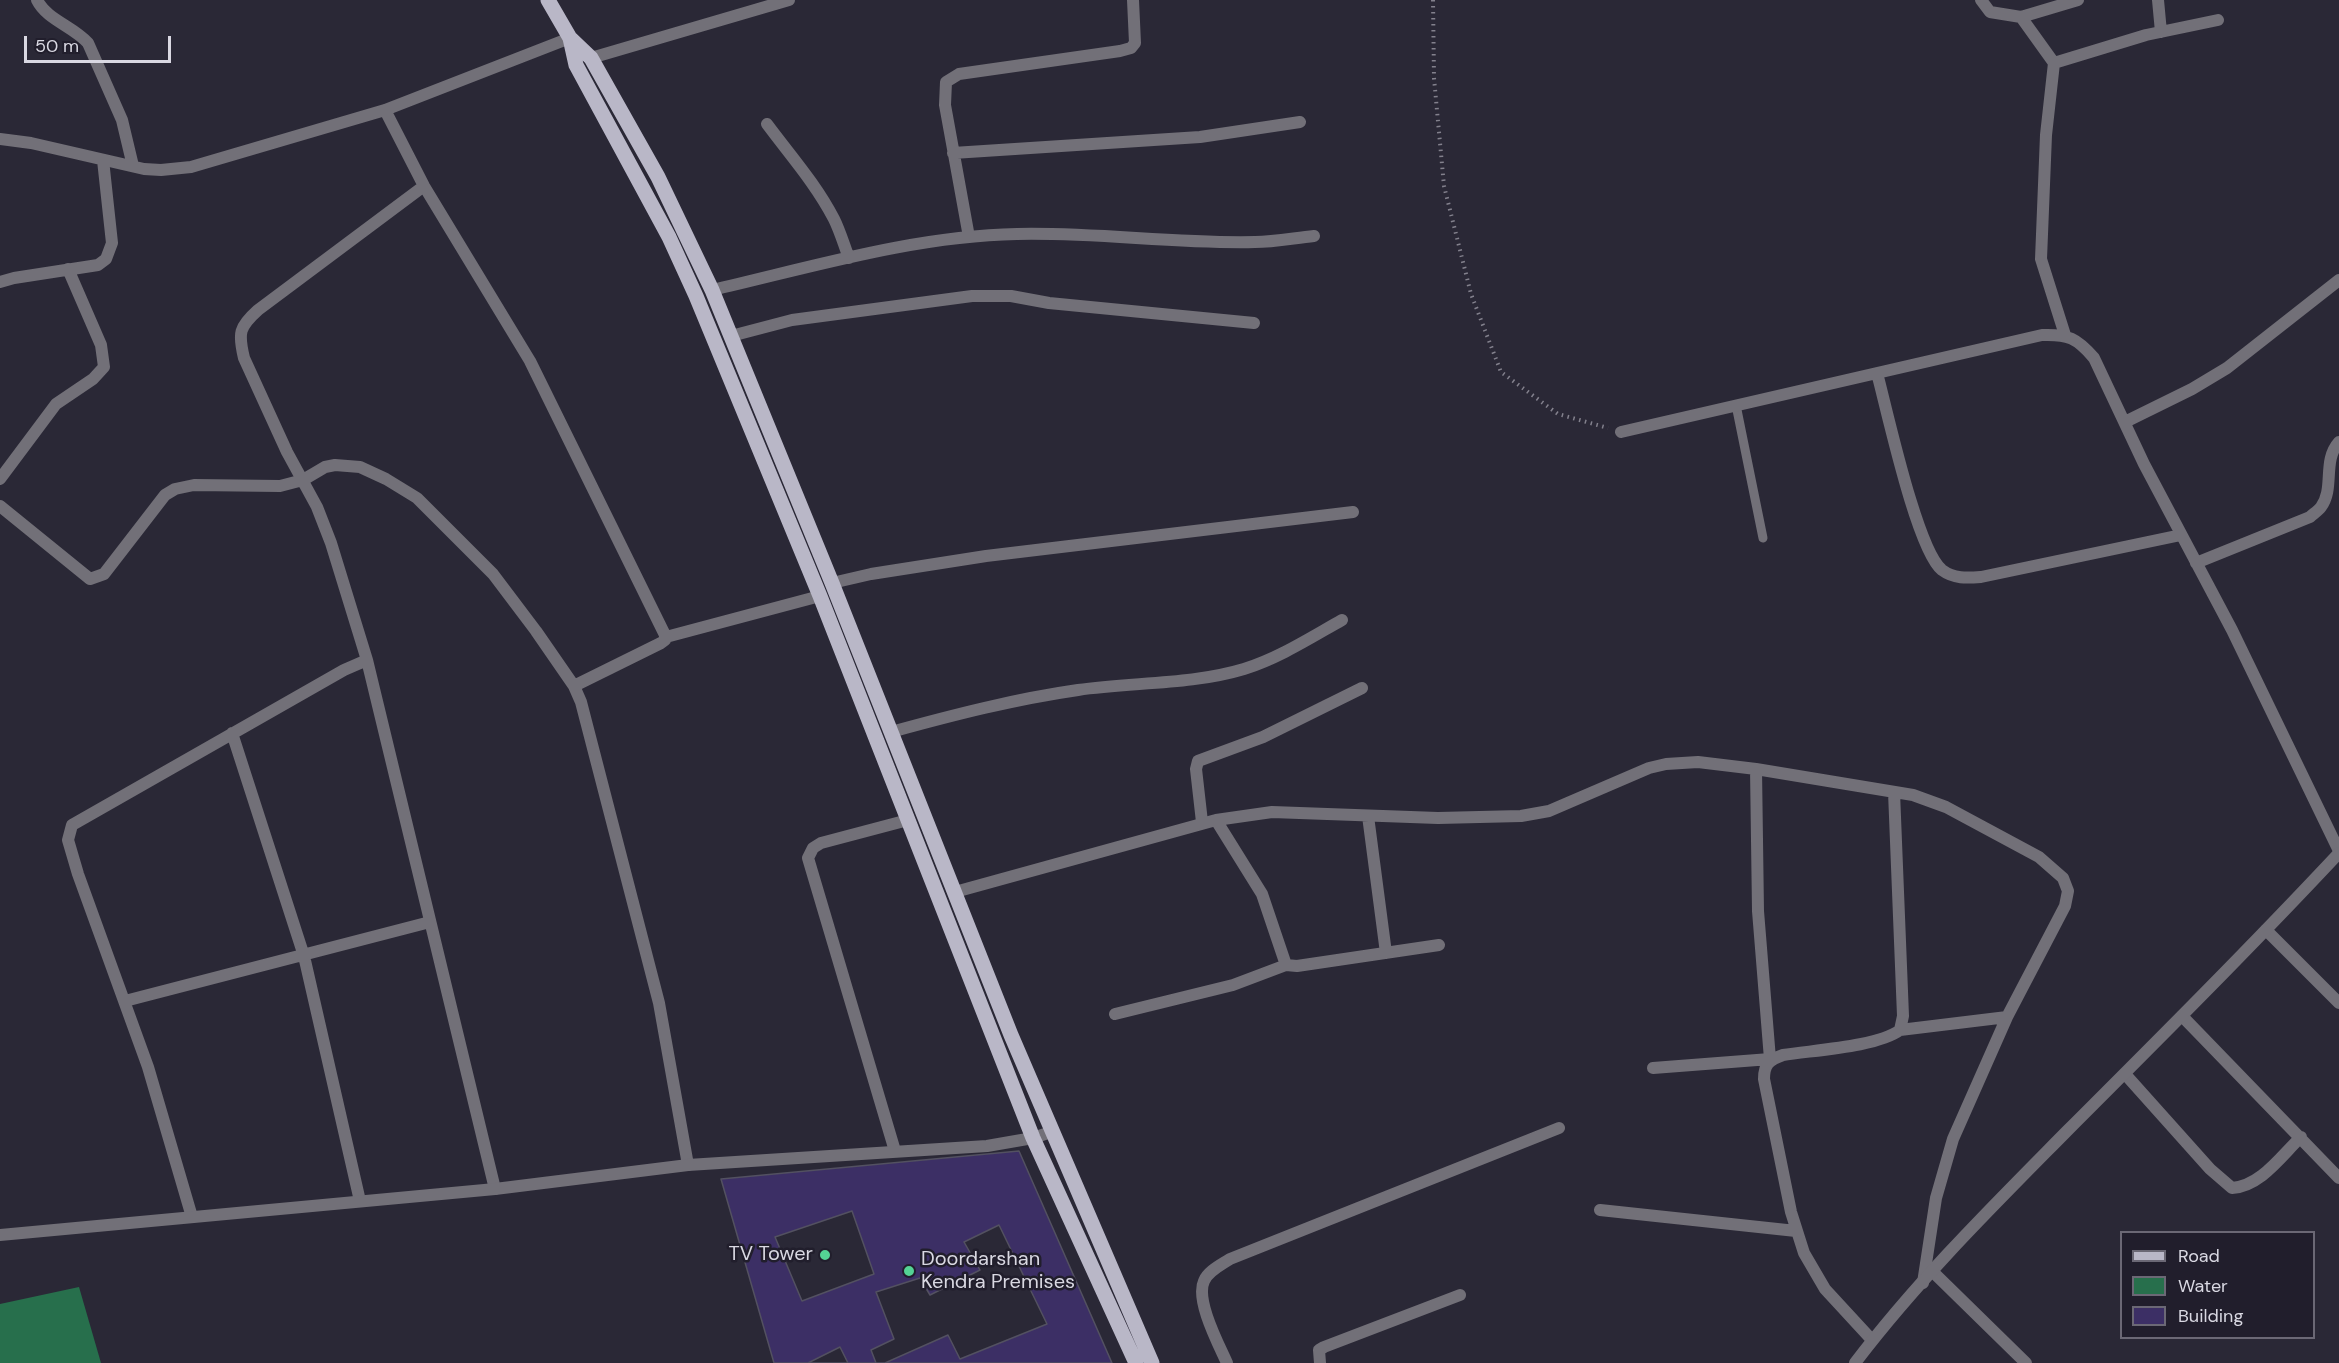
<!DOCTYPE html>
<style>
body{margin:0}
#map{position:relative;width:2339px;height:1363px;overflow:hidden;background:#2a2836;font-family:"DM Sans",sans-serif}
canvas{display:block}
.legend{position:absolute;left:2120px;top:1231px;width:195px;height:108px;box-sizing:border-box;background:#211e2c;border:2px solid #6b6875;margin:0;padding:8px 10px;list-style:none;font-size:18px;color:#d9d8e2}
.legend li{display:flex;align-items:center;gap:12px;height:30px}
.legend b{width:30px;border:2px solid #6b6875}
.scale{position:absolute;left:24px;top:36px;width:147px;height:27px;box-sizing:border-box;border:3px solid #d9d8e2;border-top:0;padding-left:8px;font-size:18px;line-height:21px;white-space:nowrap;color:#d9d8e2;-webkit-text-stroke:4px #211e2c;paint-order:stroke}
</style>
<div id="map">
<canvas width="2339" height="1363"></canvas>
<ul class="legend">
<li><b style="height:8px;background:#b9b7c7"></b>Road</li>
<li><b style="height:16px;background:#276f4c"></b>Water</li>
<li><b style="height:16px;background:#3c2f65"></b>Building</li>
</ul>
<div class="scale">50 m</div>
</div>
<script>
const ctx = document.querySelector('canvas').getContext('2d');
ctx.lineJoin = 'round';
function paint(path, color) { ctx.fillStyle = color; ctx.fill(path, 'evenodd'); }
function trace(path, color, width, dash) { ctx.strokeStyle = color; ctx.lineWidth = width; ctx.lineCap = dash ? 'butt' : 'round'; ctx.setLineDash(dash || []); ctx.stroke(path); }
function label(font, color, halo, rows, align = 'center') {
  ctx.font = font + ' "DM Sans",sans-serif'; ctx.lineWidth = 5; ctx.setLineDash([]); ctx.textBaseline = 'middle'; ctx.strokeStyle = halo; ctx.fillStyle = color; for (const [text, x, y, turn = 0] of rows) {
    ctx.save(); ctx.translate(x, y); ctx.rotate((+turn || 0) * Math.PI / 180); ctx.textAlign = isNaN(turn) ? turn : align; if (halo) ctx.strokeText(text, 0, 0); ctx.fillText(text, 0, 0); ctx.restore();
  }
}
paint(new Path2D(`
 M 79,1287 L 101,1363 L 0,1363 L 0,1304 Z`), '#276f4c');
const building = new Path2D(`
 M 1019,1151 L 1112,1363 L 774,1363 L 721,1179 Z
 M 852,1211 L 874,1274 L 802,1301 L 775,1237 Z
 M 999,1225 L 1047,1324 L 960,1359 L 948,1335 L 885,1363 L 876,1363 L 871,1350 L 894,1339 L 876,1292 L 920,1278 L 930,1295 L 980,1270 L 964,1242 Z
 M 840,1347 L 848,1363 L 808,1363 Z`);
paint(building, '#3c2f65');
trace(building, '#535161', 1.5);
trace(new Path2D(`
 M 1433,0 L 1434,78 L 1444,186 L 1471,294 L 1501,372 L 1558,414 L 1608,428`), '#83818d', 4, [1.5, 4.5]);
trace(new Path2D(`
 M 1736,405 L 1763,538`), '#727078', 9);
trace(new Path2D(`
 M 37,0 C 47,20 73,26 88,43 L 122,120 L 133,166
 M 1981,0 L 1990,12 L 2021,17 L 2078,0
 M 2158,0 L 2161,32
 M 2021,17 L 2054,63
 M 591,58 L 789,0
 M 385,110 L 424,186 L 530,361 L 665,635 L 665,640 L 661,643 L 574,686
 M 767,124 C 790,155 816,184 834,219 C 840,231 844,245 849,258
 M 0,139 L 31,143 L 144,169 L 161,170 L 191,167 L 385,110 L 570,38
 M 953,153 L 1200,137 L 1300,122
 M 424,186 L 258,310 C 239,327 238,333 244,358 L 287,452 L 317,507 L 331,543 L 367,660 L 495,1189
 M 969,237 L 945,105 L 946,82 L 959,74 L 1120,51 L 1131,48 L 1135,43 L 1133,0
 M 0,282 L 14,278 L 98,265 L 106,259 L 112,243 L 103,160
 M 712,290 C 812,267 914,236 1017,234 C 1096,232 1176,244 1255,242 C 1274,242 1294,238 1314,236
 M 2065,335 L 2041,259 L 2046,135 L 2054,63 L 2146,35 L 2218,20
 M 731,336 L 792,320 L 972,296 L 1011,296 L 1049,303 L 1254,323
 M 1877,373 C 1887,410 1917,550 1942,570 C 1954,579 1967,578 1981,577 L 2181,535
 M 2125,422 L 2192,389 L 2227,368 L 2339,280
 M 1621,432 L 2042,335 C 2068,334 2077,338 2094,358 L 2144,464 L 2232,630 L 2339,851
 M 0,479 L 56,404 L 93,379 L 104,367 L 101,345 L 68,269
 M 0,506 L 90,579 L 104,574 L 165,495 L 175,489 L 194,485 L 280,486 L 303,480 L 325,467 L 335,465 L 360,467 L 386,479 L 417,498 L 493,574 L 536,631 L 574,686 L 581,702 L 659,1003 L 688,1165
 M 2196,563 L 2310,517 C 2313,514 2318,511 2321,507 C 2335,488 2322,461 2339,442
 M 832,583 L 871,574 L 986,556 L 1353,512
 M 666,637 L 820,596
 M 891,732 C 953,715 1015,699 1078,690 C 1132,682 1191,685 1244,669 C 1279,658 1310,638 1342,620
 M 232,733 L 304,956 L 360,1201
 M 1368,816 L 1386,953
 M 1216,820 L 1262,894 L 1286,965 L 1297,966 L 1439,945
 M 1202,822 L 1196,769 L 1198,761 L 1263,737 L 1362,688
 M 955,892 L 1216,820 L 1272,812 L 1438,818 L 1521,816 L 1549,811 L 1649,768 L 1666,764 L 1698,762 L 1756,769 L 1913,795 L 1946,807 L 2039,857 L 2063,878 L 2068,891 L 2065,906 L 2007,1017 L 1953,1139 L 1936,1198 L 1923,1283
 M 2266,930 L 2339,1003
 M 125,1001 L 430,922
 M 1115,1014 L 1233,985 L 1286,965
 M 2182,1016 L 2339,1178
 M 1900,1030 L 2007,1017
 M 1653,1068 L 1770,1059 L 1758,911 L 1756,769
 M 2125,1074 L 2210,1169 L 2232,1188 C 2261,1186 2281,1156 2301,1137
 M 895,1151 L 808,858 L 813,848 L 821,843 L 908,820
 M 1600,1210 L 1796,1231
 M 192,1217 L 148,1067 L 78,874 L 68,840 L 72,825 L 344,670 L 367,660
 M 1933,1272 L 2026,1363
 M 1872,1340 L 1825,1289 L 1804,1253 L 1791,1212 L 1764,1079 C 1764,1064 1769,1060 1783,1055 C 1814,1050 1877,1047 1900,1030 L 1903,1016 L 1894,792
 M 1227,1363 C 1219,1345 1195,1300 1204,1281 C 1208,1271 1221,1265 1230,1259 L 1559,1128
 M 1320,1363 L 1319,1350 L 1324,1347 L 1460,1295`), '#727078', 12);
trace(new Path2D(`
 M 0,1235 L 495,1189 L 688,1165 L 987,1146 L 1033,1138 L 1051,1132
 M 1855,1363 C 1918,1280 1993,1206 2066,1132 C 2158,1040 2250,948 2339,853`), '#727078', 12);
trace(new Path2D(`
 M 548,0 L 570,38 L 576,65 L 669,237 L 696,296 L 820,596 L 1033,1138 L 1136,1363
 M 570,38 L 591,58 L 658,177 L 712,290 L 832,583 L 1011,1035 L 1152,1363`), '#b9b7c7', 15);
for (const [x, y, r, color] of [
 [825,1255,6,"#54d395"],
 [909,1271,6,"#54d395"]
]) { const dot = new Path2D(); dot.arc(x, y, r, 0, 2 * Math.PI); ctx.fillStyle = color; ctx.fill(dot); trace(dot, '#211e2c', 2); }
label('20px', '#d9d8e2', '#211e2c', [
 ["TV Tower",813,1255],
 ["Doordarshan",921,1260,"left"],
 ["Kendra Premises",921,1283,"left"]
], 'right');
</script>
